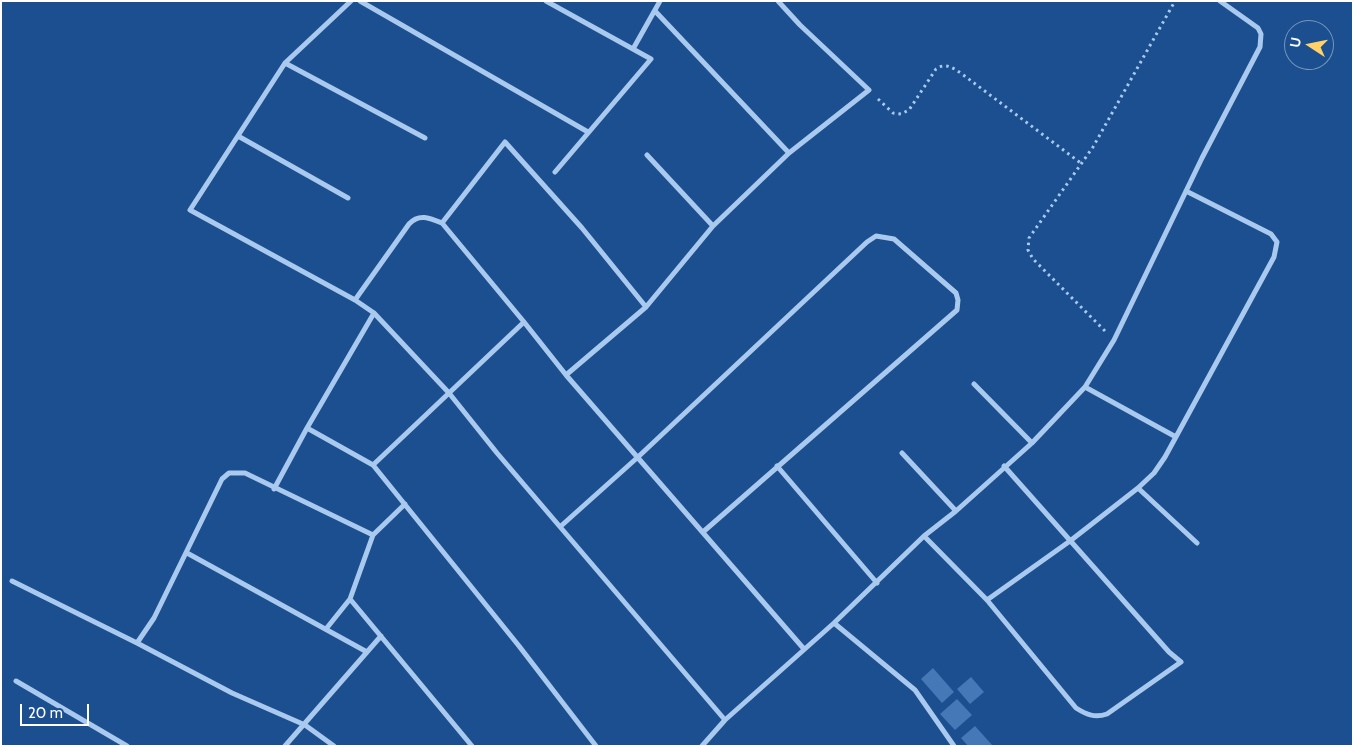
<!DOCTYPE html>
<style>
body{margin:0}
#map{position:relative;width:1354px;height:747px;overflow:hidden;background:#1b4f8f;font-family:Cabin,sans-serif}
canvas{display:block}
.frame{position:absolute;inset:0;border:2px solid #fff;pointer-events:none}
.north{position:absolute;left:1284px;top:20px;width:50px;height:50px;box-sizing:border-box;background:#1b4f8f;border:1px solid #7695bc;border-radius:50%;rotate:281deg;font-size:14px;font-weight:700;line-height:20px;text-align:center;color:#fff}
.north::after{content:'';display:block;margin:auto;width:18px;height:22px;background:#ffd166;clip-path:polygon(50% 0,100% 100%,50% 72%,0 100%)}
.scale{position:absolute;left:20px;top:704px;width:69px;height:22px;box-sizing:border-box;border:2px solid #fff;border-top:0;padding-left:6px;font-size:15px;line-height:18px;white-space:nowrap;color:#fff;-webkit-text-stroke:4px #1b4f8f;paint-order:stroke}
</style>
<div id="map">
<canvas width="1354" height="747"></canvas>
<div class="frame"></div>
<div class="north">U</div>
<div class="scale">20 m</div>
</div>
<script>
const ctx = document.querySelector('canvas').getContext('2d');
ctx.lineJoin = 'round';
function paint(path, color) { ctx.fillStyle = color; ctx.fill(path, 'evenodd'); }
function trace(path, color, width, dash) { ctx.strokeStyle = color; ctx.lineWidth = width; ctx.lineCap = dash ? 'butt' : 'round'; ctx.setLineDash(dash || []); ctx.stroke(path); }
paint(new Path2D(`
 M 933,668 L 954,692 L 942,703 L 921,679 Z
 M 971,677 L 984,692 L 970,704 L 957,689 Z
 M 957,699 L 972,715 L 955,730 L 940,714 Z
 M 975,726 L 993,746 L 968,746 L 961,738 Z`), '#4478b7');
trace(new Path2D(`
 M 878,99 L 893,113 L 901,114 L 909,110 L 936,69 C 946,62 953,68 962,74 L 1082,164
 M 1105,331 L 1033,259 L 1028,250 L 1029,238 L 1093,147 L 1175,1`), '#a9c9ee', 3, [2.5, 4]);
trace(new Path2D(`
 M 351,1 L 285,63 L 190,210 L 355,300
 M 360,1 L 588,132
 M 546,1 L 651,59 L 555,172
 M 655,11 L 789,153
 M 633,49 L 660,1
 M 285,63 L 425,138
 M 238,136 L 348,198
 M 647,155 L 713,226
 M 646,307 L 713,226 L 789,153 L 869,90 L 800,25 L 778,1
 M 374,313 L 449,393 L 497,453 L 725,720
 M 524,322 L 566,375
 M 974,384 L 1032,443
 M 1085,387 L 1176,437
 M 307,428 L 374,313 L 355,300 L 409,224 C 419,213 430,218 442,223 L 505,142 L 582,228 L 646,307 L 566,375 L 804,649
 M 902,453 L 956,511
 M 373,465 L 524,322 L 442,223
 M 777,466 L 877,583
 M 1138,488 L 1197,543
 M 274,489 L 307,428 L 373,465 L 519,646 L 596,746
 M 561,526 L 638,457 L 867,242 L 876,236 L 894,239 L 956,293 L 958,300 L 957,310 L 703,532
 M 373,535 L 405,504
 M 924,536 L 987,600 L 1076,708 C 1087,715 1095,718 1107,714 L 1181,662 L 1169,652 L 1004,466
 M 187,553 L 367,652
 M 12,581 L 137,643
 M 987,600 L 1070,541 L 1138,488 L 1154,473 L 1165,457 L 1274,257 L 1277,242 L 1271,234 L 1186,191
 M 834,623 L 915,690 L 954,746
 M 326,629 L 350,599
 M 16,681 L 127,746
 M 285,746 L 381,636
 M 334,746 L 305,725 L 232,693 L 137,643 L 154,618 L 222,479 L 229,473 L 245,473 L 373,535 L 350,599 L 472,746
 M 702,746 L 725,720 L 834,623 L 924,536 L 956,511 L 1032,443 L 1085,387 L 1114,340 L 1202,158 L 1260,47 L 1261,34 L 1258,28 L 1220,1`), '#a9c9ee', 5);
</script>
